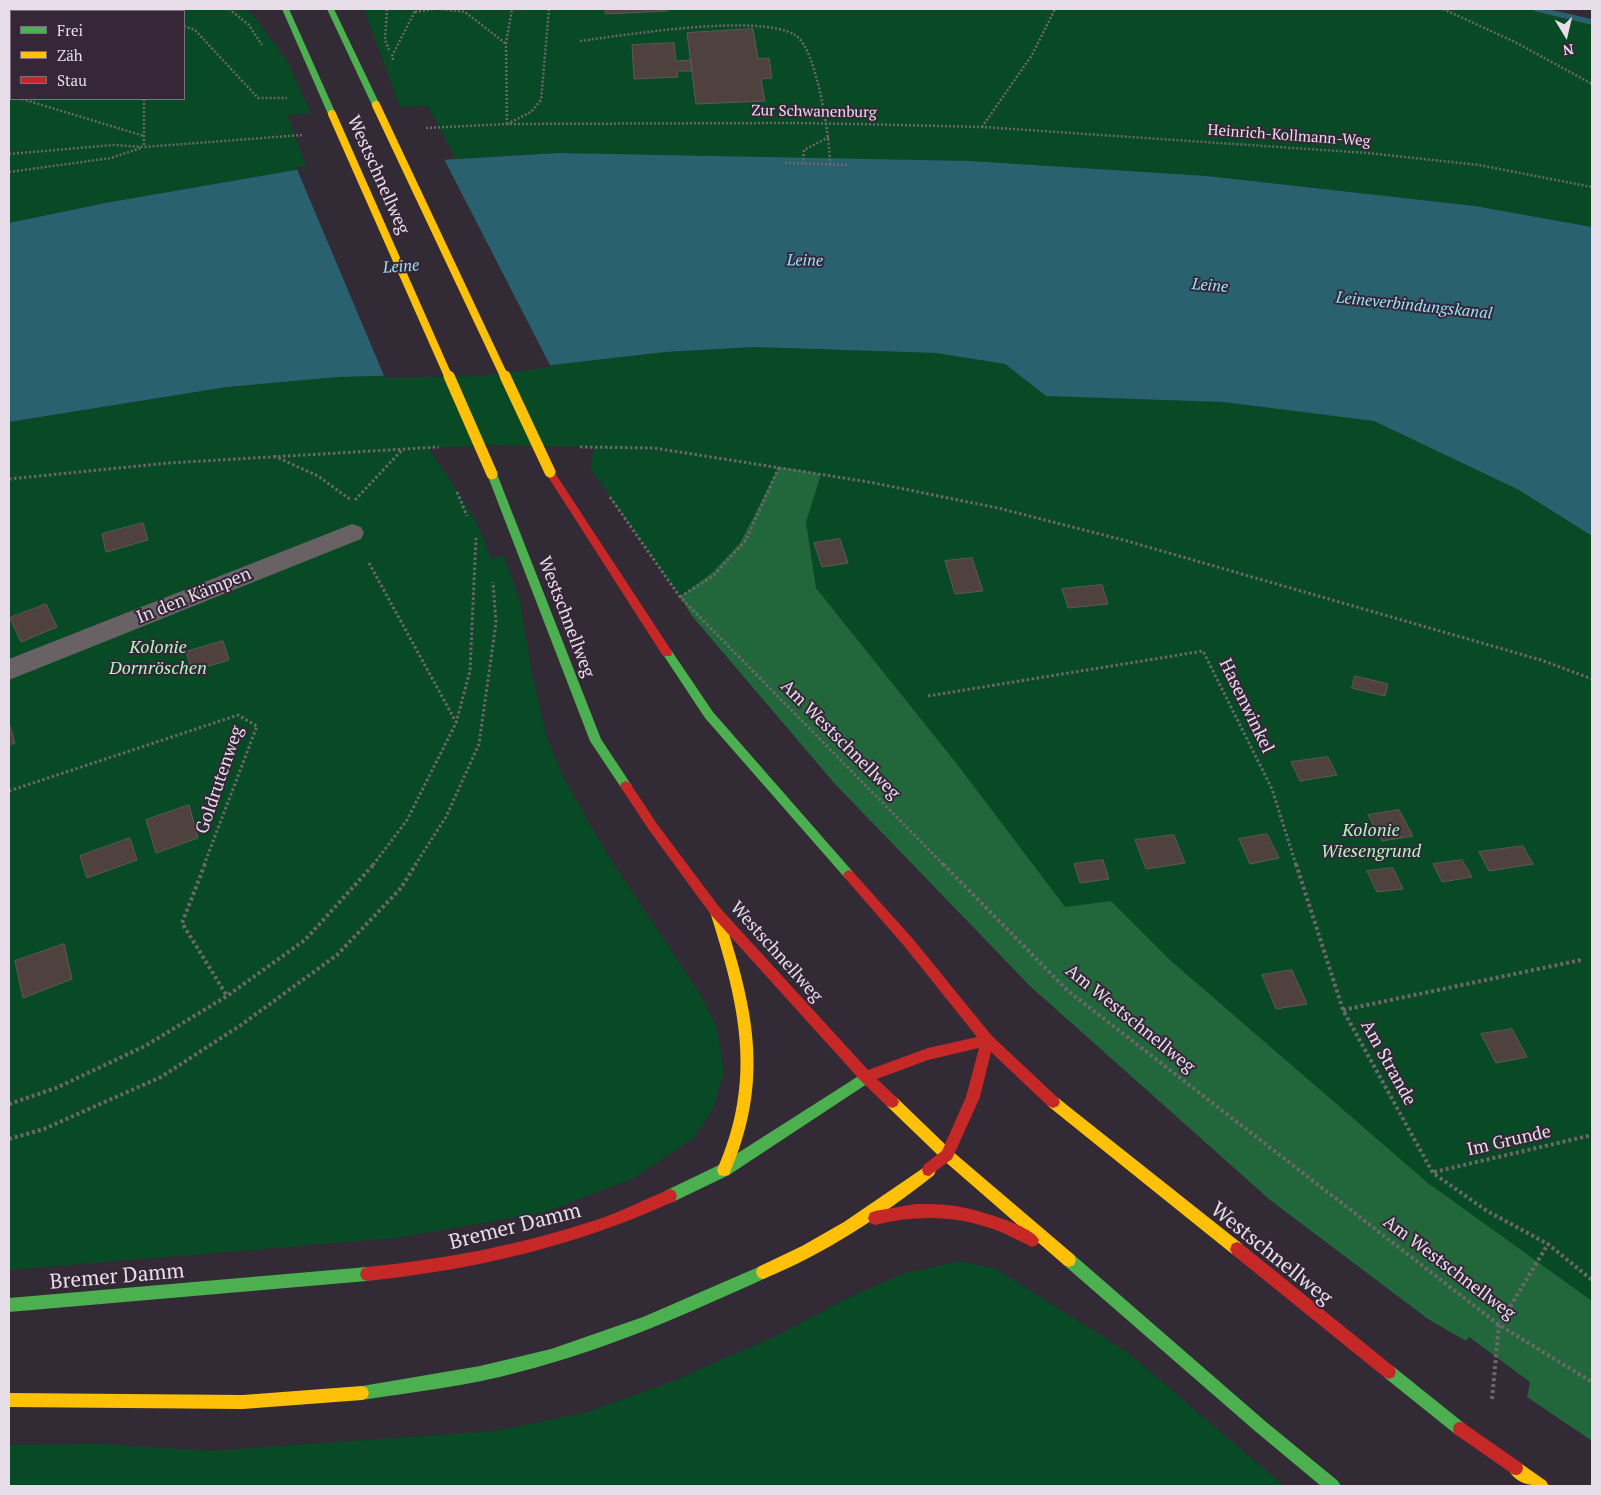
<!DOCTYPE html>
<meta charset="utf-8">
<style>
body{margin:0}
#map{position:relative;width:1601px;height:1495px;overflow:hidden;background:#322a34;font-family:"PT Serif",serif}
canvas{display:block}
.frame{position:absolute;inset:0;border:10px solid #e7dde9;pointer-events:none}
.legend{position:absolute;left:10px;top:10px;width:175px;height:90px;box-sizing:border-box;background:#352638;border:1px solid #7c6f7f;margin:0;padding:6px 9px;list-style:none;font-size:15px;color:#e7dde9}
.legend li{display:flex;align-items:center;gap:10px;height:25px}
.legend b{width:25px;border:1px solid #7c6f7f}
.north{position:absolute;left:1541px;top:10px;width:50px;height:50px;-webkit-text-stroke:4px #352638;paint-order:stroke;rotate:171deg;font-size:14px;font-weight:700;line-height:20px;text-align:center;color:#e7dde9}
.north::after{content:'';display:block;margin:auto;width:18px;height:22px;background:#e7dde9;clip-path:polygon(50% 0,100% 100%,50% 72%,0 100%)}
</style>
<div id="map">
<canvas width="1601" height="1495"></canvas>
<div class="frame"></div>
<ul class="legend">
<li><b style="height:6px;background:#4caf50"></b>Frei</li>
<li><b style="height:6px;background:#ffc107"></b>Zäh</li>
<li><b style="height:6px;background:#c62828"></b>Stau</li>
</ul>
<div class="north">N</div>
</div>
<script>
const ctx = document.querySelector('canvas').getContext('2d');
ctx.lineJoin = 'round';
function paint(path, color) { ctx.fillStyle = color; ctx.fill(path, 'evenodd'); }
function trace(path, color, width, dash) { ctx.strokeStyle = color; ctx.lineWidth = width; ctx.lineCap = dash ? 'butt' : 'round'; ctx.setLineDash(dash || []); ctx.stroke(path); }
function label(font, color, halo, rows, align = 'center') {
  ctx.font = font + ' "PT Serif",serif'; ctx.lineWidth = 4; ctx.setLineDash([]); ctx.textBaseline = 'middle'; ctx.strokeStyle = halo; ctx.fillStyle = color; for (const [text, x, y, turn = 0] of rows) {
    ctx.save(); ctx.translate(x, y); ctx.rotate((+turn || 0) * Math.PI / 180); ctx.textAlign = isNaN(turn) ? turn : align; if (halo) ctx.strokeText(text, 0, 0); ctx.fillText(text, 0, 0); ctx.restore();
  }
}
paint(new Path2D(`
 M 9,9 L 246,9 L 253,15 L 287,61 L 311,113 L 287,115 L 307,168 L 105,203 L 9,223 ZM 11,11 L 184,11 L 184,99 L 11,99 Z
 M 364,9 L 1537,9 L 1592,22 L 1592,227 L 1475,206 L 1207,176 L 558,153 L 456,159 L 428,106 L 400,107 Z
 M 755,347 L 936,353 L 1005,364 L 1046,396 L 1223,402 L 1374,421 L 1519,490 L 1592,536 L 1592,1301 L 1428,1183 L 1170,960 L 1111,901 L 1065,908 L 957,764 L 816,588 L 806,522 L 779,467 L 740,543 L 714,571 L 680,597 L 590,468 L 594,447 L 488,445 L 428,448 C 451,483 479,517 490,558 L 504,556 L 520,601 L 532,674 L 547,738 L 563,776 L 604,849 L 702,997 L 717,1028 L 724,1071 L 714,1107 L 694,1138 L 634,1178 L 546,1212 L 396,1238 L 9,1270 L 9,422 L 227,387 L 338,377 L 482,373 L 665,352 Z
 M 959,1261 L 996,1269 L 1127,1352 L 1284,1486 L 9,1486 L 9,1445 L 100,1444 L 210,1451 L 496,1431 L 587,1412 L 671,1382 L 776,1336 L 850,1297 L 903,1274 Z`), '#074a25');
paint(new Path2D(`
 M 779,467 L 821,474 L 806,522 L 816,588 L 957,764 L 1065,907 L 1111,901 L 1170,960 L 1428,1183 L 1592,1301 L 1592,1441 L 1527,1397 L 1530,1382 L 1469,1337 L 1466,1341 L 1428,1319 L 1270,1200 L 1030,986 L 835,784 L 692,616 L 680,597 L 714,571 L 740,543 Z`), '#22663b');
paint(new Path2D(`
 M 558,153 L 970,161 L 1207,176 L 1475,206 L 1592,227 L 1592,536 L 1519,490 L 1374,421 L 1223,402 L 1046,396 L 1005,364 L 936,353 L 755,347 L 665,352 L 482,373 L 338,377 L 227,387 L 9,422 L 9,223 L 105,203 L 307,168 Z`), '#29616f');
paint(new Path2D(`
 M 443,157 L 551,367 L 482,376 L 385,378 L 296,167 Z`), '#322a34');
paint(new Path2D(`
 M 1533,9 L 1547,9 L 1592,19 L 1592,25 L 1534,11 Z`), '#29616f');
const building = new Path2D(`
 M 605,9 L 667,9 L 667,11 L 606,14 Z
 M 753,29 L 758,59 L 769,58 L 772,78 L 761,79 L 765,101 L 696,104 L 687,33 Z
 M 674,43 L 676,61 L 691,60 L 692,71 L 677,71 L 678,77 L 634,79 L 632,45 Z
 M 143,523 L 148,540 L 106,552 L 102,534 Z
 M 840,539 L 848,563 L 822,567 L 814,543 Z
 M 972,558 L 983,591 L 955,594 L 945,561 Z
 M 1102,585 L 1108,604 L 1068,608 L 1062,589 Z
 M 46,604 L 57,627 L 21,642 L 10,618 Z
 M 223,641 L 229,660 L 192,671 L 186,652 Z
 M 1355,676 L 1388,684 L 1385,696 L 1352,688 Z
 M 9,723 L 15,743 L 9,745 Z
 M 1328,757 L 1337,775 L 1300,781 L 1291,762 Z
 M 189,805 L 198,838 L 156,853 L 146,820 Z
 M 1399,810 L 1413,836 L 1382,841 L 1368,815 Z
 M 1267,834 L 1279,858 L 1250,864 L 1239,839 Z
 M 1174,835 L 1185,863 L 1146,869 L 1135,840 Z
 M 130,838 L 137,860 L 87,878 L 80,856 Z
 M 1523,846 L 1533,864 L 1489,871 L 1479,852 Z
 M 1103,860 L 1109,879 L 1080,883 L 1074,864 Z
 M 1462,860 L 1472,877 L 1442,882 L 1433,864 Z
 M 1393,868 L 1403,889 L 1377,892 L 1367,871 Z
 M 64,944 L 72,979 L 23,998 L 15,961 Z
 M 1292,970 L 1307,1004 L 1276,1009 L 1262,975 Z
 M 1512,1029 L 1527,1057 L 1496,1063 L 1481,1034 Z`);
paint(building, '#4f423e');
trace(building, '#5f5758', 1);
trace(new Path2D(`
 M 229,9 L 249,25 L 262,45
 M 387,9 L 385,40 L 390,52
 M 442,9 L 465,12 L 505,43
 M 1443,9 L 1513,41 L 1592,84
 M 415,12 L 433,9
 M 184,26 L 195,30 L 258,98 L 287,98
 M 580,41 C 625,35 759,13 795,35 C 817,48 830,140 830,165
 M 393,60 L 392,56 L 416,9
 M 9,95 L 11,95
 M 22,99 L 144,136
 M 144,99 L 144,147
 M 507,124 L 531,112 L 541,100 L 549,9
 M 507,124 L 506,43 L 512,9
 M 857,124 L 982,127 L 1368,153 L 1479,165 L 1592,187
 M 982,127 L 1032,55 L 1055,9
 M 426,128 L 507,124 L 793,123
 M 9,154 L 113,145 L 144,147 L 302,135
 M 785,163 L 849,165
 M 803,164 L 804,150 L 829,137
 M 9,172 L 111,158 L 141,148`), '#6d676a', 2.5, [2, 2]);
trace(new Path2D(`
 M 580,447 L 654,448 L 869,482 L 998,508 L 1127,541 L 1541,660 L 1592,679
 M 274,456 L 318,476 L 351,500
 M 9,479 L 169,463 L 439,447
 M 457,492 L 467,516
 M 610,497 L 680,597 L 944,865
 M 355,500 L 402,450
 M 369,563 L 456,722
 M 680,597 L 713,576 L 746,540 L 779,467
 M 928,696 L 1203,651 L 1272,789 L 1296,865
 M 9,791 L 238,715 L 257,726 L 204,865
 M 373,865 L 407,820 L 456,723 L 470,671 L 476,538
 M 415,865 L 446,817 L 479,744 L 496,623 L 493,582`), '#6d676a', 3, [2.5, 2.5]);
trace(new Path2D(`
 M 205,864 L 182,923 L 227,996
 M 943,864 L 1068,991 L 1499,1325 L 1592,1382
 M 1296,864 L 1343,1010 L 1433,1173 L 1487,1211 L 1548,1244 L 1592,1280
 M 1343,1010 L 1581,960
 M 9,1104 L 56,1088 L 145,1046 L 227,996 L 305,940 L 374,864
 M 9,1139 L 44,1129 L 161,1077 L 241,1025 L 337,955 L 401,888 L 416,864
 M 1434,1172 L 1592,1135
 M 1492,1399 L 1499,1325 L 1548,1244`), '#6d676a', 4, [3, 3]);
paint(new Path2D(`
 M 352,524 L 361,527 L 364,533 L 361,539 L 9,680 L 9,659 Z`), '#686265');
paint(new Path2D(`
 M 282,9 L 289,9 L 336,114 L 335,116 L 328,114 Z
 M 327,9 L 334,9 L 380,105 L 379,107 L 372,105 Z
 M 492,471 L 497,474 L 601,739 L 630,783 L 632,786 L 630,789 L 622,789 L 590,741 L 487,474 Z
 M 667,649 L 671,650 L 713,712 L 853,872 L 855,875 L 853,878 L 849,880 L 845,878 L 705,718 L 662,653 Z
 M 868,1070 L 873,1072 L 875,1076 L 873,1080 L 729,1175 L 675,1201 L 670,1203 L 665,1201 L 663,1196 L 665,1191 L 719,1165 Z
 M 1069,1253 L 1074,1255 L 1265,1421 L 1338,1481 L 1341,1486 L 1321,1486 L 1255,1431 L 1064,1265 L 1062,1260 L 1064,1255 Z
 M 763,1265 L 768,1267 L 770,1272 L 768,1277 C 687,1314 606,1350 519,1372 C 468,1386 414,1392 362,1400 L 357,1398 L 355,1393 L 357,1388 L 362,1386 L 480,1366 L 551,1349 L 643,1317 Z
 M 367,1267 L 372,1269 L 374,1274 L 372,1279 L 367,1281 L 9,1312 L 9,1298 Z
 M 1389,1365 L 1394,1367 L 1465,1424 L 1468,1429 L 1465,1434 L 1460,1437 L 1455,1434 L 1384,1377 L 1382,1372 L 1384,1367 Z`), '#4caf50');
paint(new Path2D(`
 M 716,907 L 720,908 L 722,912 C 753,1008 771,1078 729,1175 L 724,1176 L 719,1175 L 717,1170 C 758,1078 739,1004 710,912 L 712,908 Z
 M 892,1096 L 897,1098 L 952,1151 L 1074,1255 L 1076,1260 L 1074,1265 L 1069,1267 L 1064,1265 L 942,1159 L 887,1106 L 885,1102 L 887,1098 Z
 M 1053,1096 L 1058,1098 L 1242,1244 L 1244,1249 L 1242,1254 L 1237,1256 L 1232,1254 L 1048,1106 L 1046,1102 L 1048,1098 Z
 M 929,1164 L 934,1165 L 936,1170 L 934,1175 C 882,1216 825,1254 763,1279 L 758,1277 L 756,1272 L 758,1267 L 802,1246 L 844,1222 Z
 M 362,1386 L 367,1388 L 369,1393 L 367,1398 L 362,1400 L 243,1409 L 9,1407 L 9,1393 L 243,1395 Z
 M 1516,1460 L 1546,1481 L 1549,1486 C 1533,1486 1515,1485 1508,1468 L 1511,1463 Z`), '#ffc107');
paint(new Path2D(`
 M 550,469 L 553,470 L 671,650 L 672,653 L 671,656 L 663,656 L 545,472 Z
 M 626,781 L 630,783 L 657,824 L 720,908 L 868,1070 L 928,1048 L 977,1037 L 905,947 L 845,878 L 843,875 L 845,872 L 849,870 L 853,872 L 913,939 L 992,1036 L 1058,1098 L 1060,1102 L 1058,1106 L 1053,1108 L 1048,1106 L 991,1052 L 980,1097 L 952,1159 L 929,1176 L 924,1175 L 922,1170 L 924,1165 L 942,1151 L 966,1097 L 979,1048 L 928,1060 L 877,1079 L 897,1098 L 899,1102 L 897,1106 L 892,1108 L 887,1106 L 861,1081 L 712,916 L 649,830 L 622,789 L 620,786 L 622,783 Z
 M 670,1189 L 675,1191 L 677,1196 L 675,1201 C 573,1247 478,1269 367,1281 L 362,1279 L 360,1274 L 362,1269 L 367,1267 C 445,1259 521,1245 596,1220 C 621,1212 645,1199 670,1189 Z
 M 916,1204 C 929,1204 942,1204 955,1206 C 971,1208 1033,1225 1039,1240 L 1037,1245 L 1032,1247 C 1019,1241 1007,1234 993,1229 C 954,1215 915,1215 875,1225 L 870,1223 L 868,1218 L 870,1213 L 875,1211 Z
 M 1237,1242 L 1242,1244 L 1394,1367 L 1396,1372 L 1394,1377 L 1389,1379 L 1384,1377 L 1232,1254 L 1230,1249 L 1232,1244 Z`), '#c62828');
trace(new Path2D(`
 M 793,123 L 857,124`), '#6d676a', 2.5, [2, 2]);
trace(new Path2D(`
 M 376,105 L 505,378
 M 332,114 L 449,378`), '#ffc107', 8);
trace(new Path2D(`
 M 449,376 L 492,474
 M 505,376 L 550,472`), '#ffc107', 11);
trace(new Path2D(`
 M 1460,1429 L 1516,1468`), '#c62828', 14);
label('15px', '#e7dde9', '#352638', [
 ["Zur Schwanenburg",814,112,1],
 ["Heinrich-Kollmann-Weg",1289,136,4]
]);
label('italic 16px', '#93e5fa', '#352638', [
 ["Leine",805,261,1],
 ["Leine",401,267,-4],
 ["Leine",1210,286,5],
 ["Leineverbindungskanal",1414,306,6]
]);
label('18px', '#e7dde9', '#352638', [
 ["Westschnellweg",378,175,66],
 ["In den Kämpen",194,596,-22],
 ["Westschnellweg",566,617,69],
 ["Hasenwinkel",1246,706,64],
 ["Am Westschnellweg",840,740,45],
 ["Goldrutenweg",220,780,-71],
 ["Westschnellweg",776,952,48],
 ["Am Westschnellweg",1130,1019,39],
 ["Am Strande",1388,1063,61],
 ["Im Grunde",1509,1141,-13],
 ["Am Westschnellweg",1449,1268,37]
]);
label('italic 18px', '#abfabe', '#352638', [
 ["Kolonie",158,648],
 ["Dornröschen",158,669],
 ["Kolonie",1371,831],
 ["Wiesengrund",1371,852]
]);
label('21px', '#e7dde9', '#352638', [
 ["Bremer Damm",515,1227,-14],
 ["Westschnellweg",1271,1254,39],
 ["Bremer Damm",117,1277,-5]
]);
</script>
